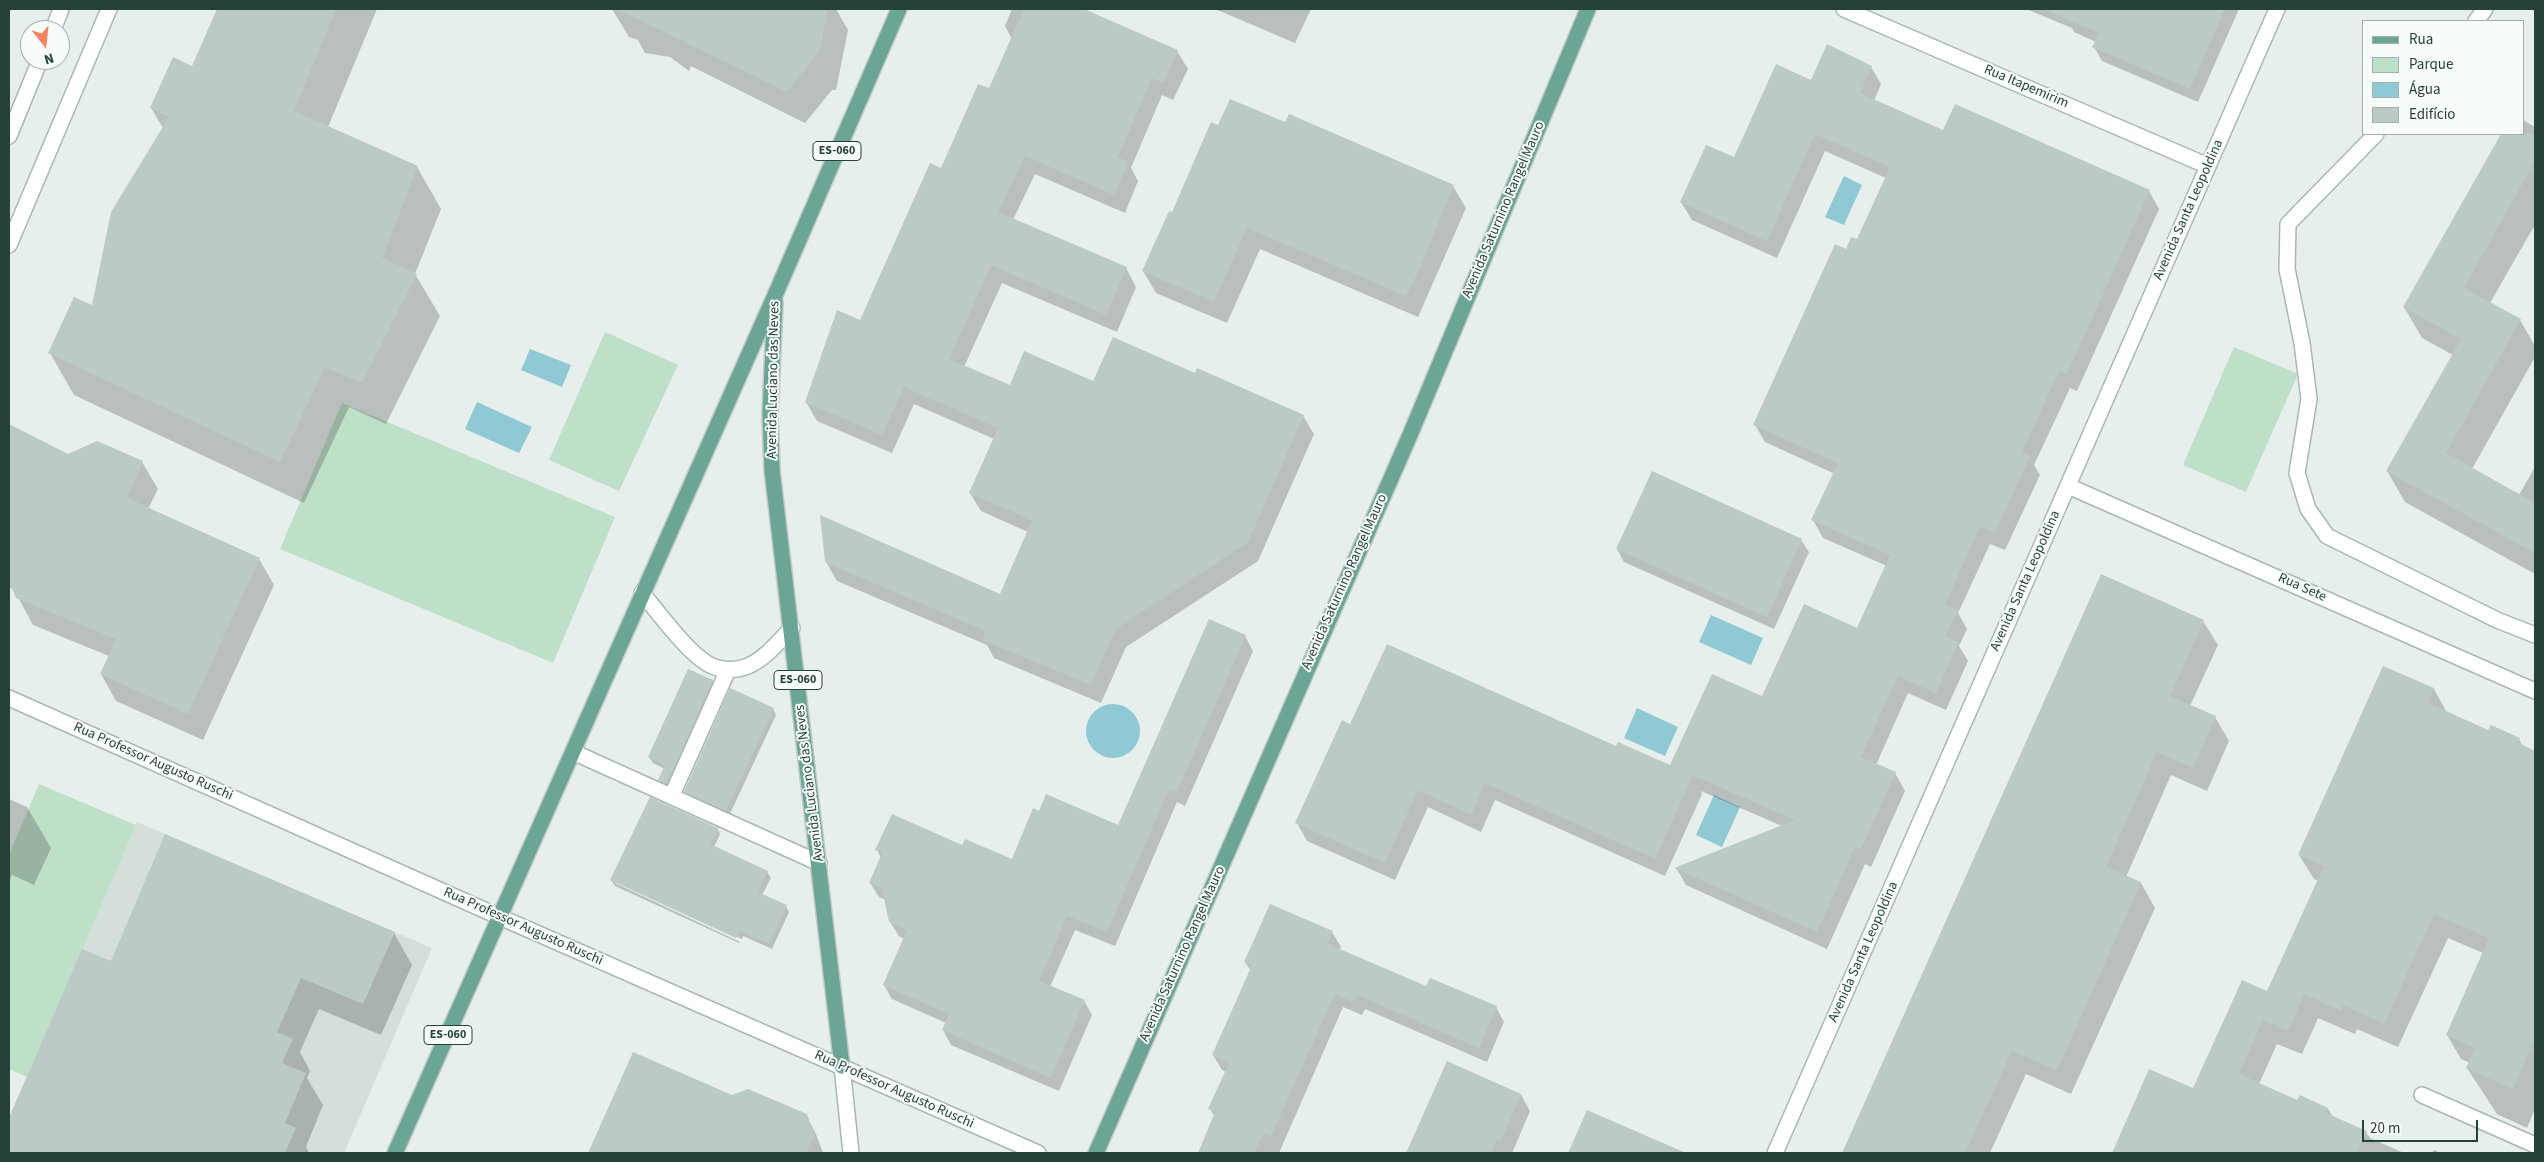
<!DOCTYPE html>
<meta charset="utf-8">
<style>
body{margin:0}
#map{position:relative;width:2544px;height:1162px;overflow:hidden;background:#e6efeb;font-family:"Source Sans 3",sans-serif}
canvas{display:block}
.frame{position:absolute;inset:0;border:10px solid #24423a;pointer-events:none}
.legend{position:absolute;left:2362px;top:20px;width:162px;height:115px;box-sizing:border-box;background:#f7fbf9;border:1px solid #a3b1ad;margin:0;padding:6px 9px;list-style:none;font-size:15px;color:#24423a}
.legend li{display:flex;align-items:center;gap:10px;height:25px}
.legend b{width:25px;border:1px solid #a3b1ad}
.north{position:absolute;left:20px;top:20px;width:50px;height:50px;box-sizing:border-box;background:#f7fbf9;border:1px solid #a3b1ad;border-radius:50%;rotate:164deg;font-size:14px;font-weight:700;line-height:20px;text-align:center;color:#24423a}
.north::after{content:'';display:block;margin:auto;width:18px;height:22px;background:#f4845f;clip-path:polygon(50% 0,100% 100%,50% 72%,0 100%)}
.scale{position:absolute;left:2362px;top:1120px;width:116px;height:22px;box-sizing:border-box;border:2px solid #24423a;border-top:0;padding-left:6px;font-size:15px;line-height:18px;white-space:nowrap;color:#24423a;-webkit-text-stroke:4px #f7fbf9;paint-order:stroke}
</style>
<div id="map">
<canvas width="2544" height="1162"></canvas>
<div class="frame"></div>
<ul class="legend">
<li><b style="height:6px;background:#6aa596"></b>Rua</li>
<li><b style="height:14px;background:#bfe0c8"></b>Parque</li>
<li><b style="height:14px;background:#8ec9d4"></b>Água</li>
<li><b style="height:14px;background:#bbcac4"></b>Edifício</li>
</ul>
<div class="north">N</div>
<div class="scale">20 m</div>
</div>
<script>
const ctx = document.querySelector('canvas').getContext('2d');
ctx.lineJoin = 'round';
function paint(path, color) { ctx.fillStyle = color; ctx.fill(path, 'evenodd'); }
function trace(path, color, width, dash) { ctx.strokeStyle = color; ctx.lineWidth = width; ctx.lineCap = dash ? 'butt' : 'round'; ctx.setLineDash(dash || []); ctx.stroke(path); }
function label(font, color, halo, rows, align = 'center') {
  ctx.font = font + ' "Source Sans 3",sans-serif'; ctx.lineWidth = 4; ctx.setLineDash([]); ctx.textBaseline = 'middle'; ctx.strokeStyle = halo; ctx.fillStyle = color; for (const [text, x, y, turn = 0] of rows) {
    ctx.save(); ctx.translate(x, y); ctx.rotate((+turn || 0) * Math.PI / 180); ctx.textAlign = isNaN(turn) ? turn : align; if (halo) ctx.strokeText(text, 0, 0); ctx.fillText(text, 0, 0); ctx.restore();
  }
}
paint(new Path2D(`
 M 137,822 L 432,948 L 344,1153 L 9,1153 L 9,1118 Z`), '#d4dfda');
paint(new Path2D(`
 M 605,332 L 678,365 L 619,491 L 549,460 Z
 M 2234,347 L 2298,374 L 2246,492 L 2183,465 Z
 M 342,403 L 615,517 L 553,663 L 280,549 Z
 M 39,784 L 136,825 L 27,1077 L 9,1069 L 9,855 Z`), '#bfe0c8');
paint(new Path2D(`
 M 1844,176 L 1862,185 L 1844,225 L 1825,217 Z
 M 530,349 L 571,365 L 562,387 L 521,370 Z
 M 477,402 L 532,427 L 519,453 L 465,429 Z
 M 1711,615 L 1763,638 L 1751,665 L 1699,642 Z
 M1086 731a27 27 0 1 1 54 0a27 27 0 1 1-54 0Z
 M 1637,708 L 1678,727 L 1665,756 L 1624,738 Z
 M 1714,795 L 1740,807 L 1722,847 L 1696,835 Z`), '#8ec9d4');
paint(new Path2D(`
 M 219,9 L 377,9 L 328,127 L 417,167 L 441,209 L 415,274 L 440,316 L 386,424 L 349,407 L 304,503 L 74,395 L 50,353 L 93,307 L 163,128 L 151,108 L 192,67 Z
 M 612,9 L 836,9 L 848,30 L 836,90 L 832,90 L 805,123 L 691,66 L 689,71 L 670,57 L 645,53 L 638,40 L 629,37 Z
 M 1012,9 L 1080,9 L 1177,51 L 1188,69 L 1173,100 L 1162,95 L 1131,168 L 1138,181 L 1125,213 L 1035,174 L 1013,220 L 1126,268 L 1136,287 L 1117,332 L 1002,283 L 964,367 L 1010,387 L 1196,375 L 1303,416 L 1314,434 L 1258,561 L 1126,647 L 1101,703 L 994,658 L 987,645 L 837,581 L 826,562 L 1001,595 L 1028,532 L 981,511 L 970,493 L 994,439 L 914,404 L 892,453 L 817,421 L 806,402 L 860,322 L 942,169 L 990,90 L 1012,39 L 1005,26 Z
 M 1215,9 L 1311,9 L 1295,43 Z
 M 2026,9 L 2239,9 L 2198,102 L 2102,61 L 2094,47 L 2096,42 L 2074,32 L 2072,28 Z
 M 1871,67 L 1881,84 L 1874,101 L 1944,132 L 2149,191 L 2159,209 L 2077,391 L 2070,388 L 2034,465 L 2040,475 L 2005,550 L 1990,544 L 1958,613 L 1967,629 L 1959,646 L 1968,661 L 1946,710 L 1908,693 L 1876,765 L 1895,773 L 1905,791 L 1871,867 L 1865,864 L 1827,949 L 1686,885 L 1676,868 L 1782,826 L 1701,791 L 1702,794 L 1665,876 L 1495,800 L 1481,832 L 1428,807 L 1395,880 L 1307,841 L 1297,823 L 1351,725 L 1616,748 L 1671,767 L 1858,629 L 1887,566 L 1823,538 L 1813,520 L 1835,474 L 1765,442 L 1755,425 L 1847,251 L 1858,241 L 1886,178 L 1825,151 L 1777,258 L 1692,220 L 1681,202 L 1735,159 L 1811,82 Z
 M 2523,120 L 2535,127 L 2535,230 L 2533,228 L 2490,303 L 2520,320 L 2535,346 L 2535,357 L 2472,469 L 2519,495 L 2535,467 L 2535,574 L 2405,502 L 2387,471 L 2453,355 L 2422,338 L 2404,307 L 2502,134 L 2523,134 Z
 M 1286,124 L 1453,186 L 1466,208 L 1418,317 L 1260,249 L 1227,323 L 1156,293 L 1143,271 L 1173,214 Z
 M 9,426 L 68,455 L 97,443 L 142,462 L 158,489 L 148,509 L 259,559 L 274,585 L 203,740 L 116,701 L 101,674 L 109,656 L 33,625 L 14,590 L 9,587 Z
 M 1801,540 L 1809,552 L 1774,629 L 1624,562 L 1617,549 Z
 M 2101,576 L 2203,621 L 2218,645 L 2190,706 L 2215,717 L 2229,741 L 2207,791 L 2171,775 L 2126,877 L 2141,883 L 2155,908 L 2071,1094 L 2026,1074 L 1990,1153 L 1844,1153 Z
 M 1245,636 L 1253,651 L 1185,806 L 1177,802 L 1115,946 L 1075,930 L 1050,987 L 1084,1001 L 1092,1015 L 1059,1091 L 951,1045 L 943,1030 L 946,1023 L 892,999 L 884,985 L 904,939 L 899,936 L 890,922 L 886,900 L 879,897 L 870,883 L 881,858 L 877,850 L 963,847 L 1013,861 L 1118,826 Z
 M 2383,667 L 2434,689 L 2447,713 L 2489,732 L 2519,739 L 2523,747 L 2535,752 L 2535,1109 L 2527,1128 L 2497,1114 L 2467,1068 L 2470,1063 L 2461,1059 L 2447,1035 L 2483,953 L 2448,938 L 2398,1047 L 2357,1029 L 2355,1034 L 2318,1018 L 2302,1054 L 2277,1044 L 2259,1084 L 2298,1101 L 2328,1109 L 2333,1117 L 2366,1132 L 2370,1138 L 2404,1153 L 2113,1153 L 2150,1071 L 2193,1090 L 2268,992 L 2318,881 L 2314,879 L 2299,855 Z
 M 712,681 L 716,687 L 670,789 L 663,786 L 659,780 L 665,769 L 653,763 L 649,757 Z
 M 773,709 L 776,715 L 729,816 L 689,798 L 685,792 Z
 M 9,799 L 27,807 L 51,848 L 34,885 L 12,875 L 9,883 Z
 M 717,828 L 720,834 L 714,847 L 767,872 L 771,878 L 762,895 L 786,906 L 789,912 L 772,949 L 743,936 L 742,939 L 615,881 L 615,883 L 740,942 L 739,943 L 615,886 L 611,880 Z
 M 1270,905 L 1332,932 L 1341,947 L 1339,950 L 1426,988 L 1496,1007 L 1504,1022 L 1487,1062 L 1365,1009 L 1362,1015 L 1343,1007 L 1279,1153 L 1200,1153 L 1215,1117 L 1210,1109 L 1226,1072 L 1222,1070 L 1213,1055 L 1251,971 L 1245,962 Z
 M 394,933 L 412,965 L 381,1035 L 319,1009 L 300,1052 L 310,1071 L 307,1078 L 323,1105 L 306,1147 L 309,1153 L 9,1153 L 9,1122 L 83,951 L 111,963 Z
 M 633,1054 L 732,1097 L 806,1115 L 816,1134 L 823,1153 L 590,1153 Z
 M 1447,1063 L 1521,1095 L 1530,1111 L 1512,1153 L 1408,1153 Z
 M 1588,1112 L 1683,1153 L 1569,1153 Z
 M 2434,1150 L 2441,1153 L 2432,1153 Z`), '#0003');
paint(new Path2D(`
 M 217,9 L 336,9 L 294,111 L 418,166 L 382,258 L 417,274 L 362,383 L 325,367 L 280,462 L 48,353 L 74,297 L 92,305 L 111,212 L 169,117 L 150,108 L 173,57 L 192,66 Z
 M 617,9 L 828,9 L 820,50 L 787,92 Z
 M 1024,9 L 1084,9 L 1178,50 L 1163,83 L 1152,78 L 1118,157 L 1128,162 L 1114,195 L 1025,156 L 998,212 L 1127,267 L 1106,315 L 991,265 L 949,359 L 1010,385 L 1024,351 L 1093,381 L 1113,337 L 1195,373 L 1197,368 L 1304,415 L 1248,542 L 1116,629 L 1091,685 L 982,640 L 986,631 L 825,562 L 820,515 L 1000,594 L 1032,520 L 969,493 L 998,428 L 904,387 L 882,435 L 805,402 L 837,310 L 860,320 L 930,163 L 941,168 L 978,84 L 989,88 Z
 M 2043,9 L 2225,9 L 2190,89 L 2092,47 L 2099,33 Z
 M 1827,44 L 1872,66 L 1860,93 L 1943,130 L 1955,104 L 2150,190 L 2067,374 L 2059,371 L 2022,452 L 2030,456 L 1995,533 L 1980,527 L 1945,604 L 1958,610 L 1945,636 L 1959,642 L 1936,693 L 1898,676 L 1861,757 L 1896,772 L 1861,849 L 1855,847 L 1817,932 L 1674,868 L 1795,820 L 1678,769 L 1693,775 L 1655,859 L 1485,783 L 1471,815 L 1418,790 L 1385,863 L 1295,823 L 1342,720 L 1350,724 L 1387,644 L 1616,746 L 1618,742 L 1670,765 L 1712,674 L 1762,696 L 1804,604 L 1857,628 L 1890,555 L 1811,520 L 1838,463 L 1753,425 L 1835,244 L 1846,249 L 1851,237 L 1857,239 L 1890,167 L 1815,134 L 1767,241 L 1680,202 L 1706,145 L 1734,157 L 1776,64 L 1811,80 Z
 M 1230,99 L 1285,122 L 1289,114 L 1454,185 L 1419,270 L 1406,296 L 1247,228 L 1214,302 L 1142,271 L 1169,211 L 1172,212 L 1211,122 L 1218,125 Z
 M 2501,134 L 2535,134 L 2535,161 L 2464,288 L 2521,319 L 2446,453 L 2535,503 L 2535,553 L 2386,471 L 2461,339 L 2403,307 Z
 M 9,424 L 68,454 L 97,441 L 143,461 L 127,498 L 260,558 L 188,714 L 100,674 L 116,639 L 16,598 L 9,580 Z
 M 1652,471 L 1802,539 L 1767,617 L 1616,549 Z
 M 2101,574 L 2204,620 L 2170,696 L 2216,716 L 2193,768 L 2157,752 L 2106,867 L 2141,882 L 2057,1070 L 2012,1051 L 1965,1153 L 1842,1153 Z
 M 1209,619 L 1246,635 L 1177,792 L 1169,789 L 1107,932 L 1067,916 L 1039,981 L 1085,1000 L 1051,1078 L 942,1030 L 949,1014 L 883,985 L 907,930 L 889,922 L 882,888 L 869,883 L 882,853 L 875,850 L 892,814 L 962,845 L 965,839 L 1012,859 L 1033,808 L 1039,811 L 1046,794 L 1118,825 Z
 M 2383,666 L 2434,688 L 2428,703 L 2488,730 L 2491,725 L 2520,738 L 2517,742 L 2535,751 L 2535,1038 L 2513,1089 L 2466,1068 L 2475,1048 L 2446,1035 L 2489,938 L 2434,914 L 2384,1024 L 2343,1005 L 2341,1011 L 2304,994 L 2288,1031 L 2263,1020 L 2239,1074 L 2297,1100 L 2300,1095 L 2328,1108 L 2326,1113 L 2367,1131 L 2357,1153 L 2112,1153 L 2149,1069 L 2193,1088 L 2242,980 L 2267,991 L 2324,866 L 2298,855 Z
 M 688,669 L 713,680 L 667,784 L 658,780 L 665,765 L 648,757 Z
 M 730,688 L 774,708 L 726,811 L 684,792 Z
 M 650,797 L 718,828 L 710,844 L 768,871 L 758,892 L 787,905 L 769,944 L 740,931 L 736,938 L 610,880 Z
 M 165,834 L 395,932 L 363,1004 L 301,978 L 277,1032 L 293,1039 L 282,1063 L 306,1073 L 285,1123 L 296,1128 L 285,1153 L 9,1153 L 9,1118 L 82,949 L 111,961 Z
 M 1270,904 L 1333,931 L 1328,944 L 1426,986 L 1430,978 L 1497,1006 L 1479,1048 L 1357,995 L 1353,1002 L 1335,994 L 1271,1136 L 1264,1133 L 1254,1153 L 1198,1153 L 1215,1112 L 1208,1109 L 1229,1063 L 1212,1055 L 1252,965 L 1244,962 Z
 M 633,1052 L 732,1095 L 748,1089 L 807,1114 L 814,1135 L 806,1153 L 588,1153 Z
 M 1447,1061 L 1521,1094 L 1501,1141 L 1497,1140 L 1491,1153 L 1406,1153 Z
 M 1587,1110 L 1686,1153 L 1568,1153 Z`), '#bbcac4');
const minor = new Path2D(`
 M 1844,9 L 2208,166
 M 2476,21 L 2485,9
 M 53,30 L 61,9
 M 2376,134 L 2288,224 L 2287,269 L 2302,343 L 2309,399 L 2297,473 L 2308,509 L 2327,536 L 2497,620 L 2535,635
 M 9,136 L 40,60
 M 9,245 L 109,9
 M 2068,486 L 2535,691
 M 642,593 C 659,613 687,652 708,664 C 720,671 736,671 748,666 C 766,658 779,641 792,628
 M 9,698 L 500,917 L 1038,1153
 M 573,752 L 819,863
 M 672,795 L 728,670
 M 842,1066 L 851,1153
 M 2422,1095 L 2535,1145
 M 1775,1153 L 2277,9`);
const major = new Path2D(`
 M 775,302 L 770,414 L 772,470 L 842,1066
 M 395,1153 L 776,293 L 899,9
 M 1096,1153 L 1410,435 L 1588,9`);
trace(minor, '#a8b8b2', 18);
trace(major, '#c2cac8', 18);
trace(minor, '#fff', 15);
trace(major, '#6aa596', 15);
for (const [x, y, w] of [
 [837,151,48],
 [798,680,48],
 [448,1035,48]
]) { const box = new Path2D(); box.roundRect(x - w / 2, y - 9.5, w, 19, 4); ctx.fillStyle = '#f7fbf9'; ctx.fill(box); trace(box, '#24423a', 1); }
label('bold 12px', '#24423a', null, [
 ["ES-060",837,151],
 ["ES-060",798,680],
 ["ES-060",448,1035]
]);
label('14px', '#24423a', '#f7fbf9', [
 ["Rua Itapemirim",2026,87,23],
 ["Avenida Saturnino Rangel Mauro",1504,210,-67],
 ["Avenida Santa Leopoldina",2189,210,-66],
 ["Avenida Luciano das Neves",774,380,-89],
 ["Avenida Santa Leopoldina",2026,581,-66],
 ["Avenida Saturnino Rangel Mauro",1345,582,-66],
 ["Rua Sete",2302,588,24],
 ["Rua Professor Augusto Ruschi",153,762,24],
 ["Avenida Luciano das Neves",810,783,-97],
 ["Rua Professor Augusto Ruschi",523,927,24],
 ["Avenida Santa Leopoldina",1864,952,-66],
 ["Avenida Saturnino Rangel Mauro",1183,954,-66],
 ["Rua Professor Augusto Ruschi",894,1090,24]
]);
</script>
